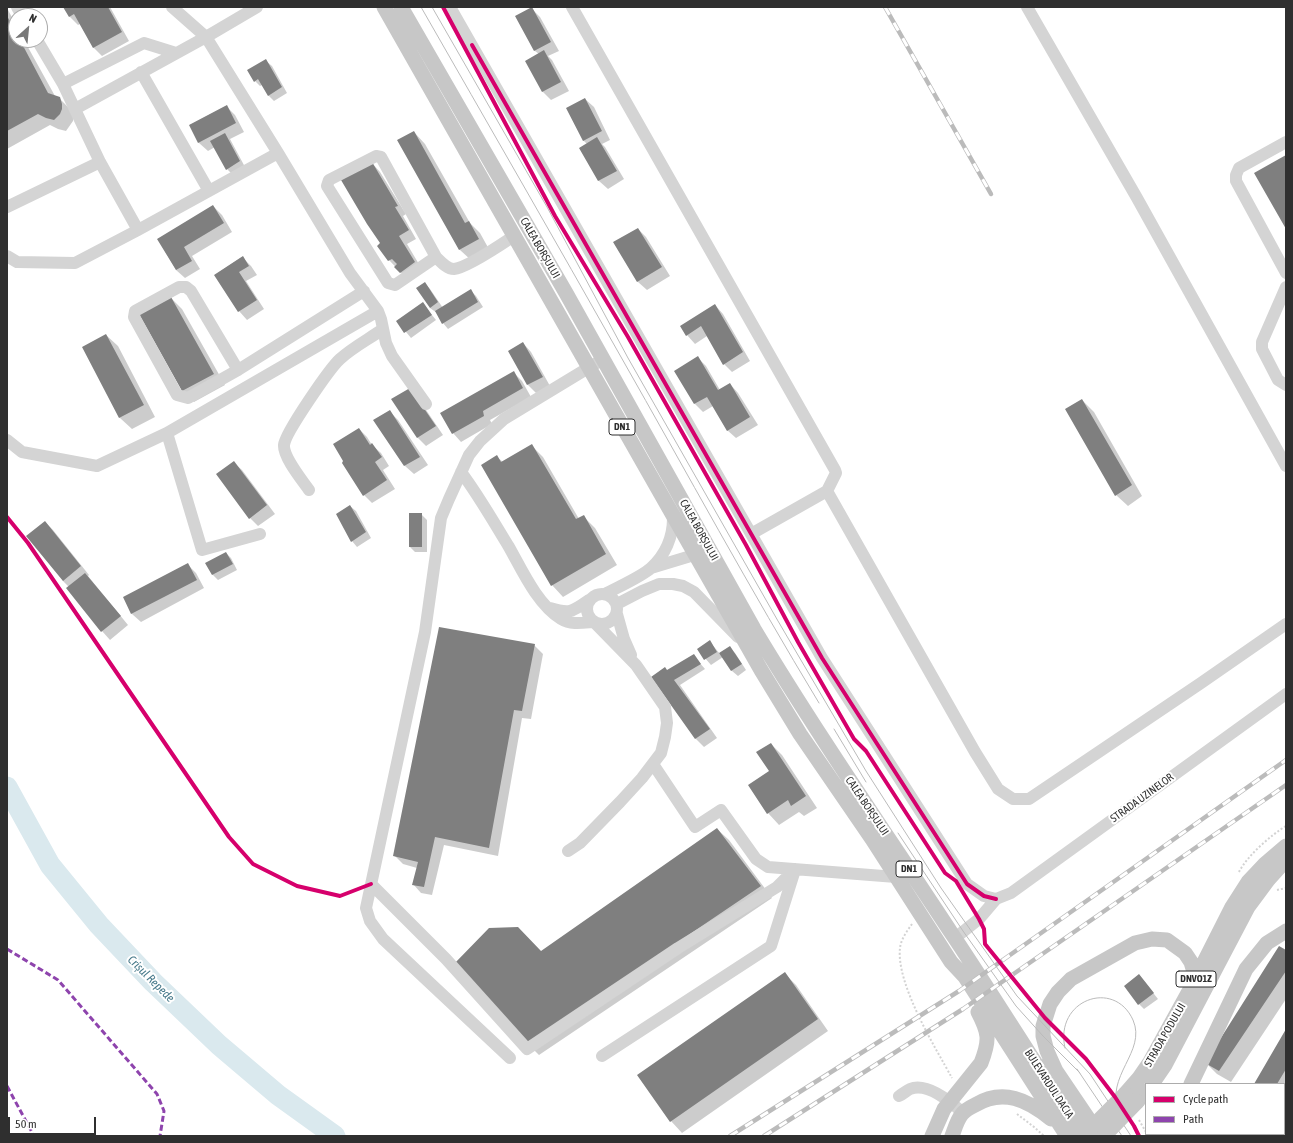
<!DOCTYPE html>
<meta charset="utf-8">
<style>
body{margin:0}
#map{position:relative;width:1293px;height:1143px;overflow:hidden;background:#fff;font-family:"Asap Condensed",sans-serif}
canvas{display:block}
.frame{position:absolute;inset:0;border:8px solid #2f2f2f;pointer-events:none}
.legend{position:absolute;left:1145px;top:1083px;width:140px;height:52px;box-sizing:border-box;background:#fff;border:1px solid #acacac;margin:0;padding:5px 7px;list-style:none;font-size:12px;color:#2f2f2f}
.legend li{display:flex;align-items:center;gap:8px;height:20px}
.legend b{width:20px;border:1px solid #acacac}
.north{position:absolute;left:8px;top:8px;width:40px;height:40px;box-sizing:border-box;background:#fff;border:1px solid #acacac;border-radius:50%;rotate:27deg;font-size:11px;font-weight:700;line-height:16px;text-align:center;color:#2f2f2f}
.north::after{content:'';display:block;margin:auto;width:14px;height:18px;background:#787878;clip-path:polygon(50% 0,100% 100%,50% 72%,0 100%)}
.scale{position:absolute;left:8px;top:1117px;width:88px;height:18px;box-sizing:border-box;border:2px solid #2f2f2f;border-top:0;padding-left:5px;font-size:12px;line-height:14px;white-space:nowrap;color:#2f2f2f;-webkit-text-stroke:3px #fff;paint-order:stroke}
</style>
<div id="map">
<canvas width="1293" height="1143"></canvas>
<div class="frame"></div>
<ul class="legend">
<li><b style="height:5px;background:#d6006c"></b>Cycle path</li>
<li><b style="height:5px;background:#8e44ad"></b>Path</li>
</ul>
<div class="north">N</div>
<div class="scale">50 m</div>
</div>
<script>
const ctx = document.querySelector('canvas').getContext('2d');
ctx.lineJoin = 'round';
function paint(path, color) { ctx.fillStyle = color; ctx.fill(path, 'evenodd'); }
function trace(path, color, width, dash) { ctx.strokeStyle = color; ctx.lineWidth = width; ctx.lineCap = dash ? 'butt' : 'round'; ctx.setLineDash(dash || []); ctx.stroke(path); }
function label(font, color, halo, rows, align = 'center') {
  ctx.font = font + ' "Asap Condensed",sans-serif'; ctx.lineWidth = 4; ctx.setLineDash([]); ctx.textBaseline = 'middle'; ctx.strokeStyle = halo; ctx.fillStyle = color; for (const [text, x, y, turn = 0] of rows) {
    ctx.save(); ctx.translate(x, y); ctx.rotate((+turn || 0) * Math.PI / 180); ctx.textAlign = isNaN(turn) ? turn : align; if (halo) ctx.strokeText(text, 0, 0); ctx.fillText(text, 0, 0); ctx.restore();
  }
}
paint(new Path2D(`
 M 64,7 L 110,7 L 129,41 L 102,56 L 93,47 L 80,24 L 78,25 L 70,17 Z
 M 7,8 L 16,25 L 16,40 L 24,40 L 55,96 L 59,98 L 71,110 L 73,116 L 73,121 L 66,131 L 58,129 L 50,125 L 7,149 Z
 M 531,8 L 540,17 L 559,51 L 548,56 L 552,60 L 569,91 L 551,100 L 543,92 L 526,61 L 539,54 L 535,51 L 516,17 Z
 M 266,61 L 272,66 L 287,93 L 274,101 L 269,96 L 262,85 L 260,86 L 255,81 Z
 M 585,99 L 594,107 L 610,140 L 602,144 L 605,147 L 624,179 L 608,189 L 599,181 L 580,148 L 587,144 L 583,140 Z
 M 226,106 L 235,115 L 244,132 L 230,139 L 245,167 L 232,174 L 227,169 L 215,147 L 208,151 L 199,143 L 190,125 Z
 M 414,132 L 425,144 L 470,223 L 480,233 L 490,251 L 472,261 L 460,250 L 399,141 Z
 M 372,163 L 380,172 L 406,214 L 403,216 L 416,239 L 407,244 L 423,271 L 409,281 L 389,260 L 382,243 Z
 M 213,206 L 222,215 L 232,232 L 192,256 L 200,269 L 185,278 L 176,270 L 158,239 Z
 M 638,229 L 646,237 L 670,276 L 647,290 L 638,282 L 615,243 Z
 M 242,257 L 251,266 L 257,275 L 246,281 L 264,309 L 247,320 L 239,311 L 215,275 Z
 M 425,283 L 430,289 L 443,308 L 471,291 L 476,296 L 483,307 L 448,329 L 443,323 L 437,313 L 430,308 Z
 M 171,298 L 182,309 L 225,385 L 194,402 L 183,391 Z
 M 423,304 L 436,320 L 411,338 L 397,321 Z
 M 715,305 L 723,314 L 750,361 L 732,372 L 724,364 L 707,336 L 695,344 L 687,335 Z
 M 106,335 L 118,346 L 155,417 L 132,429 L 120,418 L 83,347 Z
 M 523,343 L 531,352 L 550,386 L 536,393 L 528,385 L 509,352 Z
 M 698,358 L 706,366 L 720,390 L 730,384 L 738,393 L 758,425 L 736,438 L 727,430 L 713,406 L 703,412 L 695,404 L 675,371 Z
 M 514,373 L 522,381 L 531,397 L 490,420 L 492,424 L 461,442 L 453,433 Z
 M 418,398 L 443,435 L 426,446 L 418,438 L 393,399 Z
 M 1082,400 L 1094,412 L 1142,496 L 1128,506 L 1116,495 Z
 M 390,412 L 398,420 L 428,465 L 414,474 L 405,466 L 375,420 Z
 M 359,429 L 367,437 L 372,445 L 381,453 L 389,466 L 383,470 L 395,489 L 372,503 L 364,495 Z
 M 532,446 L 543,457 L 579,519 L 583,516 L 595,528 L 617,565 L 563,597 L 552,585 L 497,457 L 503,462 Z
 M 233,462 L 242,470 L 275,514 L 258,526 L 250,518 Z
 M 350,506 L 356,511 L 371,538 L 357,547 L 352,541 Z
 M 421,514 L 427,520 L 427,552 L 415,552 L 410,547 Z
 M 45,522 L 53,530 L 89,575 L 88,576 L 128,625 L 110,640 L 102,631 L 69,587 L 63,581 Z
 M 226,553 L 231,558 L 237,570 L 218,580 L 213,575 L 207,564 Z
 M 187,564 L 196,573 L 204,588 L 141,622 L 132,614 L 124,598 Z
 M 710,642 L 720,654 L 729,648 L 735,653 L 746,670 L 738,676 L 732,671 L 723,657 L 711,665 L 698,650 Z
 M 534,645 L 543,654 L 531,719 L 522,718 L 498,856 L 444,845 L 432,895 L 421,893 L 413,884 L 417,868 L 403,864 L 395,856 Z
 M 693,655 L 705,669 L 680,685 L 717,738 L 704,747 L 696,739 L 652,677 L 668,671 Z
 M 771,744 L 782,755 L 817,808 L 804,816 L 799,812 L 779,825 L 768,813 Z
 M 717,829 L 729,840 L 772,898 L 539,1055 L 528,1044 Z
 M 1286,951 L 1286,999 L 1231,1082 L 1217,1074 L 1206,1063 Z
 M 785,974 L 796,985 L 828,1031 L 682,1133 L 671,1121 L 639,1076 Z
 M 1139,975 L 1158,999 L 1144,1009 L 1139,1004 Z
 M 1286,1031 L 1286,1099 L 1284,1102 L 1284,1084 L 1255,1084 Z
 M 1193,1134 L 1256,1134 L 1255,1136 L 1192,1136 Z`), '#0003');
trace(new Path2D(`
 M 7,787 L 50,865 L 99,925 L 153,982 L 219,1045 L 278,1095 L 335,1136`), '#dae9ee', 21);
paint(new Path2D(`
 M 63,7 L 108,7 L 122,32 L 93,48 L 74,14 L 69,17 Z
 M 532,7 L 551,42 L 534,51 L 515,16 Z
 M 7,16 L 16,32 L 16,40 L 20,40 L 48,93 L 60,97 L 62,104 L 62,109 L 60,114 L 54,120 L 46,118 L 38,114 L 7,131 Z
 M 544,50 L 561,82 L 542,92 L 525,61 Z
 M 266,59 L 282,87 L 268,96 L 258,79 L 254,82 L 247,70 Z
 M 585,98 L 602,131 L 583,141 L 566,108 Z
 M 227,105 L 236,123 L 198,143 L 189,125 Z
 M 414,131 L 465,223 L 469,221 L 479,239 L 459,250 L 397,140 Z
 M 225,133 L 240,161 L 226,170 L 210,141 Z
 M 597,137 L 617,171 L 598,181 L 579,148 Z
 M 1286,155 L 1286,229 L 1254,173 Z
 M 372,162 L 398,206 L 395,207 L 409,230 L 399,236 L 415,262 L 400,273 L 394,267 L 397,264 L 392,259 L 388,261 L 377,246 L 380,243 L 367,224 L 341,180 Z
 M 213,205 L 224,223 L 184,247 L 192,261 L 176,270 L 157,239 Z
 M 638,228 L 662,267 L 637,282 L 613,242 Z
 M 243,256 L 249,266 L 239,272 L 257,300 L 238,312 L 214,275 Z
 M 425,282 L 438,302 L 430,308 L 416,288 Z
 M 471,289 L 478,302 L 442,324 L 435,311 Z
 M 171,297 L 214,374 L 182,391 L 139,314 Z
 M 423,302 L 432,315 L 404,333 L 396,321 Z
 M 715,304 L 743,352 L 723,365 L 701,326 L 686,336 L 680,326 Z
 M 106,334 L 144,405 L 119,418 L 82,347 Z
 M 523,342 L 543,377 L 527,385 L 508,351 Z
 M 698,356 L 718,390 L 730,383 L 750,417 L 727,431 L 707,397 L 694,404 L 674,371 Z
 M 514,371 L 523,388 L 483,411 L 484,416 L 452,434 L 440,413 Z
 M 410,388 L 436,426 L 417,438 L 391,399 Z
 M 1082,399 L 1132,485 L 1115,496 L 1065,409 Z
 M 390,410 L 420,457 L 404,466 L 373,420 Z
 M 359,428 L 370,445 L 372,443 L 382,457 L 375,462 L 387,480 L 363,496 L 342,463 L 343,461 L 333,444 Z
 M 532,444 L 576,519 L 584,515 L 606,554 L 551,586 L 481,465 L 497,455 L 501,462 Z
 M 234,461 L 267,505 L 249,519 L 216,474 Z
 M 350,505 L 366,532 L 351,542 L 336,514 Z
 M 409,513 L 422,513 L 422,547 L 409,547 Z
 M 45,521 L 81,566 L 63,581 L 26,536 Z
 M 226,552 L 233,564 L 212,575 L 205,563 Z
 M 188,563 L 197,580 L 131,614 L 123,597 Z
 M 85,573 L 121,616 L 101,632 L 66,588 Z
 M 439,627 L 535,644 L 522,711 L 514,710 L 489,848 L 435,837 L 424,887 L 412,885 L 418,862 L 393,856 Z
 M 710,640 L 717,652 L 704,660 L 697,649 Z
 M 730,646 L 742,664 L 731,671 L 719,653 Z
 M 694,654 L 701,664 L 674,680 L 710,729 L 695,739 L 651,677 L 665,667 L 667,670 Z
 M 771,743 L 806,796 L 791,806 L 788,800 L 767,814 L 748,785 L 769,771 L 756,752 Z
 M 717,828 L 761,886 L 527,1044 L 454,964 L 489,928 L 518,927 L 541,951 Z
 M 1279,946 L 1286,950 L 1286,971 L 1219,1071 L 1205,1063 Z
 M 785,972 L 818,1019 L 670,1122 L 637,1075 Z
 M 1139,974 L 1154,993 L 1138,1005 L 1124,986 Z
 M 1286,1029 L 1286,1069 L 1277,1084 L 1254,1084 Z
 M 1192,1134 L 1229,1134 L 1228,1136 L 1191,1136 Z`), '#7f7f7f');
trace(new Path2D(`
 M 1239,872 C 1247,856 1271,835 1286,826
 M 1277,890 L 1286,888
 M 912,924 C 907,931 901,939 900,948 C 896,984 935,1047 952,1078
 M 1017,1114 L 1034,1127 L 1044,1136
 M 1139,1120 L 1146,1132
 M 1146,1136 L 1147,1134`), '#d3d3d3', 2, [2, 2]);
trace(new Path2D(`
 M 17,7 L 22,16
 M 172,7 L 206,37 L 278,153 L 350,273 L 378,311 L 381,319 L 386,343 L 392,356 L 426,404
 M 450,7 L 822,658 L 967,884 L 984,896 L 996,899
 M 572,7 L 835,470 L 836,473 L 827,491
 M 1027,7 L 1137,198 L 1286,466
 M 37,40 L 63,84 L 100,162 L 138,230
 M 141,72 L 209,191
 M 63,84 L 144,43 L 176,53
 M 75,109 L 206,37 L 257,7
 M 1286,142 L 1239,168 L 1236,175 L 1236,181 L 1286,273
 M 7,207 L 100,162
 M 7,256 L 17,262 L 75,263 L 138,230 L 278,153
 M 436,257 L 395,285 L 388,283 L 327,186 L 329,180 L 376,156 L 381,157 L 436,257 C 441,262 447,269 454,269 C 467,268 502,244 514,236
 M 1286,287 L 1262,342 L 1262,349 L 1278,380 L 1286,385
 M 238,370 L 191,291 L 186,287 L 179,287 L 135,311 L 134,317 L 177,395 L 188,398 L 238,370 L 364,291
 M 167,433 L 202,550 L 260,534
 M 7,440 L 22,452 L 97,466 L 167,433 L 378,311
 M 461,472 C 479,496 493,521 509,547 C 522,570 537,604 561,619 C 571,625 582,623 593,622
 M 309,490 C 302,480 283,457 284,445 C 285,433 330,368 340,359 C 353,347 369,339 383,329
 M 751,534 L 827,491 L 975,752 L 998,789 L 1013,799 L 1029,799 L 1201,683 L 1286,624
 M 651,568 L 694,555 L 702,551
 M587 609a15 15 0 1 1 30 0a15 15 0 1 1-30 0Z
 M 605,594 C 618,587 641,577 651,568 C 665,555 673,537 673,518
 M 617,604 L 642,591 L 659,584 L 673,584 L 683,586 L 694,592 L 738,637
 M 550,608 C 570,614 572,612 589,600
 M 617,614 L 624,639 L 631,655
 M 653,764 L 695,827 L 721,810 L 756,859 L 768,867 L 896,877
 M 568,851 L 580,843 L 620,802 L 642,778 L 661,753 L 665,737 L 667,723 L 665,707 L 636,665 L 595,623
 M 371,884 L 446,959 L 527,1049 L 678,948 L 777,887 L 795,869
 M 955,938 L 979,919 L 996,899 L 1011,893 L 1286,694
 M 602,1056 L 771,946 L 795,870
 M 510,1058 L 383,939 L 370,921 L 366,908 L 425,632 L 441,518 L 449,499 L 469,455 L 480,441 L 504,419 L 603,359
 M 899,1096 C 903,1094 906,1091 910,1089 C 927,1082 951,1102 963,1113
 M 1284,1120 L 1286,1117
 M 1275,1136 L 1276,1134`), '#d4d4d4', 12);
trace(new Path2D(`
 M 384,7 L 761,670 L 800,734 L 872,839 L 951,962 L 965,977 L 1067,1136
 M 401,7 L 566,293 L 754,629 C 817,734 887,835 954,937 C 998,1003 1039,1070 1083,1136
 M 1048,1064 L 1056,1071 L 1100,1136
 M 1056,1071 L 1047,1051 L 1043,1036 L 1043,1026 L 1050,1004 L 1058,992 L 1071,979 L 1135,943 L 1152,939 L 1167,940 L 1185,953 L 1191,962 L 1194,972 L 1193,985
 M 1152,1084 L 1165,1065 L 1248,907 L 1268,880 L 1286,860
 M 1191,1084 L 1246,969 L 1267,943 L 1286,931
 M 1125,1094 L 1139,1078 L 1150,1062 L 1192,986 L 1232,907 L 1248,882 L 1265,864 L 1286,846
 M 1137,1102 L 1146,1091
 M 932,1136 L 944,1109 L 981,1063 C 990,1040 989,1033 978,1012
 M 952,1136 C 955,1128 957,1120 962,1114 C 965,1110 971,1107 975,1105 C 1003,1088 1028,1100 1051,1119
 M 1166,1136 L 1167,1134`), '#c7c7c7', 15);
trace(new Path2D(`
 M 421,7 C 488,124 555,240 621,357 C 687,473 750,589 819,703
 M 432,7 L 547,207 L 628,358 L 778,621 L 866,771 L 941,888 L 1017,996 L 1090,1074 L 1131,1136
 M 834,729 L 866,782
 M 898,833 L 963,931 L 1016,1006 L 1043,1036 L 1080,1073
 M 1065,1048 C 1054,1000 1114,978 1133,1020 C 1147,1052 1104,1076 1119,1112
 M 1077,1069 L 1122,1136`), '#bbb', 1);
const rail = new Path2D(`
 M 885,7 L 991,194
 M 730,1136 L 959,991 L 1286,760
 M 764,1136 L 963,1009 L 1286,785`);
trace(rail, '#bbb', 4.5);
trace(rail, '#fff', 3, [9]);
trace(new Path2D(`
 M 1083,1136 L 1125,1094
 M 1104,1136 L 1137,1102`), '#c7c7c7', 15);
trace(new Path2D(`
 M 7,949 L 58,980 L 157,1094 L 164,1111 L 160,1136
 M 7,1086 L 34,1136`), '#8e44ad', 3, [6, 3]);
trace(new Path2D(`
 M 443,7 L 555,216 L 628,337 L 746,545 L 798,642 L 854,739 L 866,751 L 945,873 L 956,881 L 979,919 L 984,929 L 985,944 L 1045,1018 L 1086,1059 L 1115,1097 L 1134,1126 L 1139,1136
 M 472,45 L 822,658 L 967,884 L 984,896 L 996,899
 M 7,517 L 28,543 L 229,837 L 253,864 L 297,886 L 340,896 L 371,884`), '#d6006c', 4);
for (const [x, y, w] of [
 [622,427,26],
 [909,869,26],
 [1196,979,40]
]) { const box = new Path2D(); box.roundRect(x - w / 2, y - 8, w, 16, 3); ctx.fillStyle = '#fff'; ctx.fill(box); trace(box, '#2f2f2f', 1); }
label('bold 10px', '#2f2f2f', null, [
 ["DN1",622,427],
 ["DN1",909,869],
 ["DNVO1Z",1196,979]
]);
label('11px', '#2f2f2f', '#fff', [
 ["CALEA BORȘULUI",540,248,60],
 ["CALEA BORȘULUI",699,530,61],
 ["STRADA UZINELOR",1142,798,-36],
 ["CALEA BORȘULUI",867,806,56],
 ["STRADA PODULUI",1165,1035,-60],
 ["BULEVARDUL DACIA",1049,1084,57]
]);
label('italic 12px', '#457889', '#fff', [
 ["Crișul Repede",151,979,45]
]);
</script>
